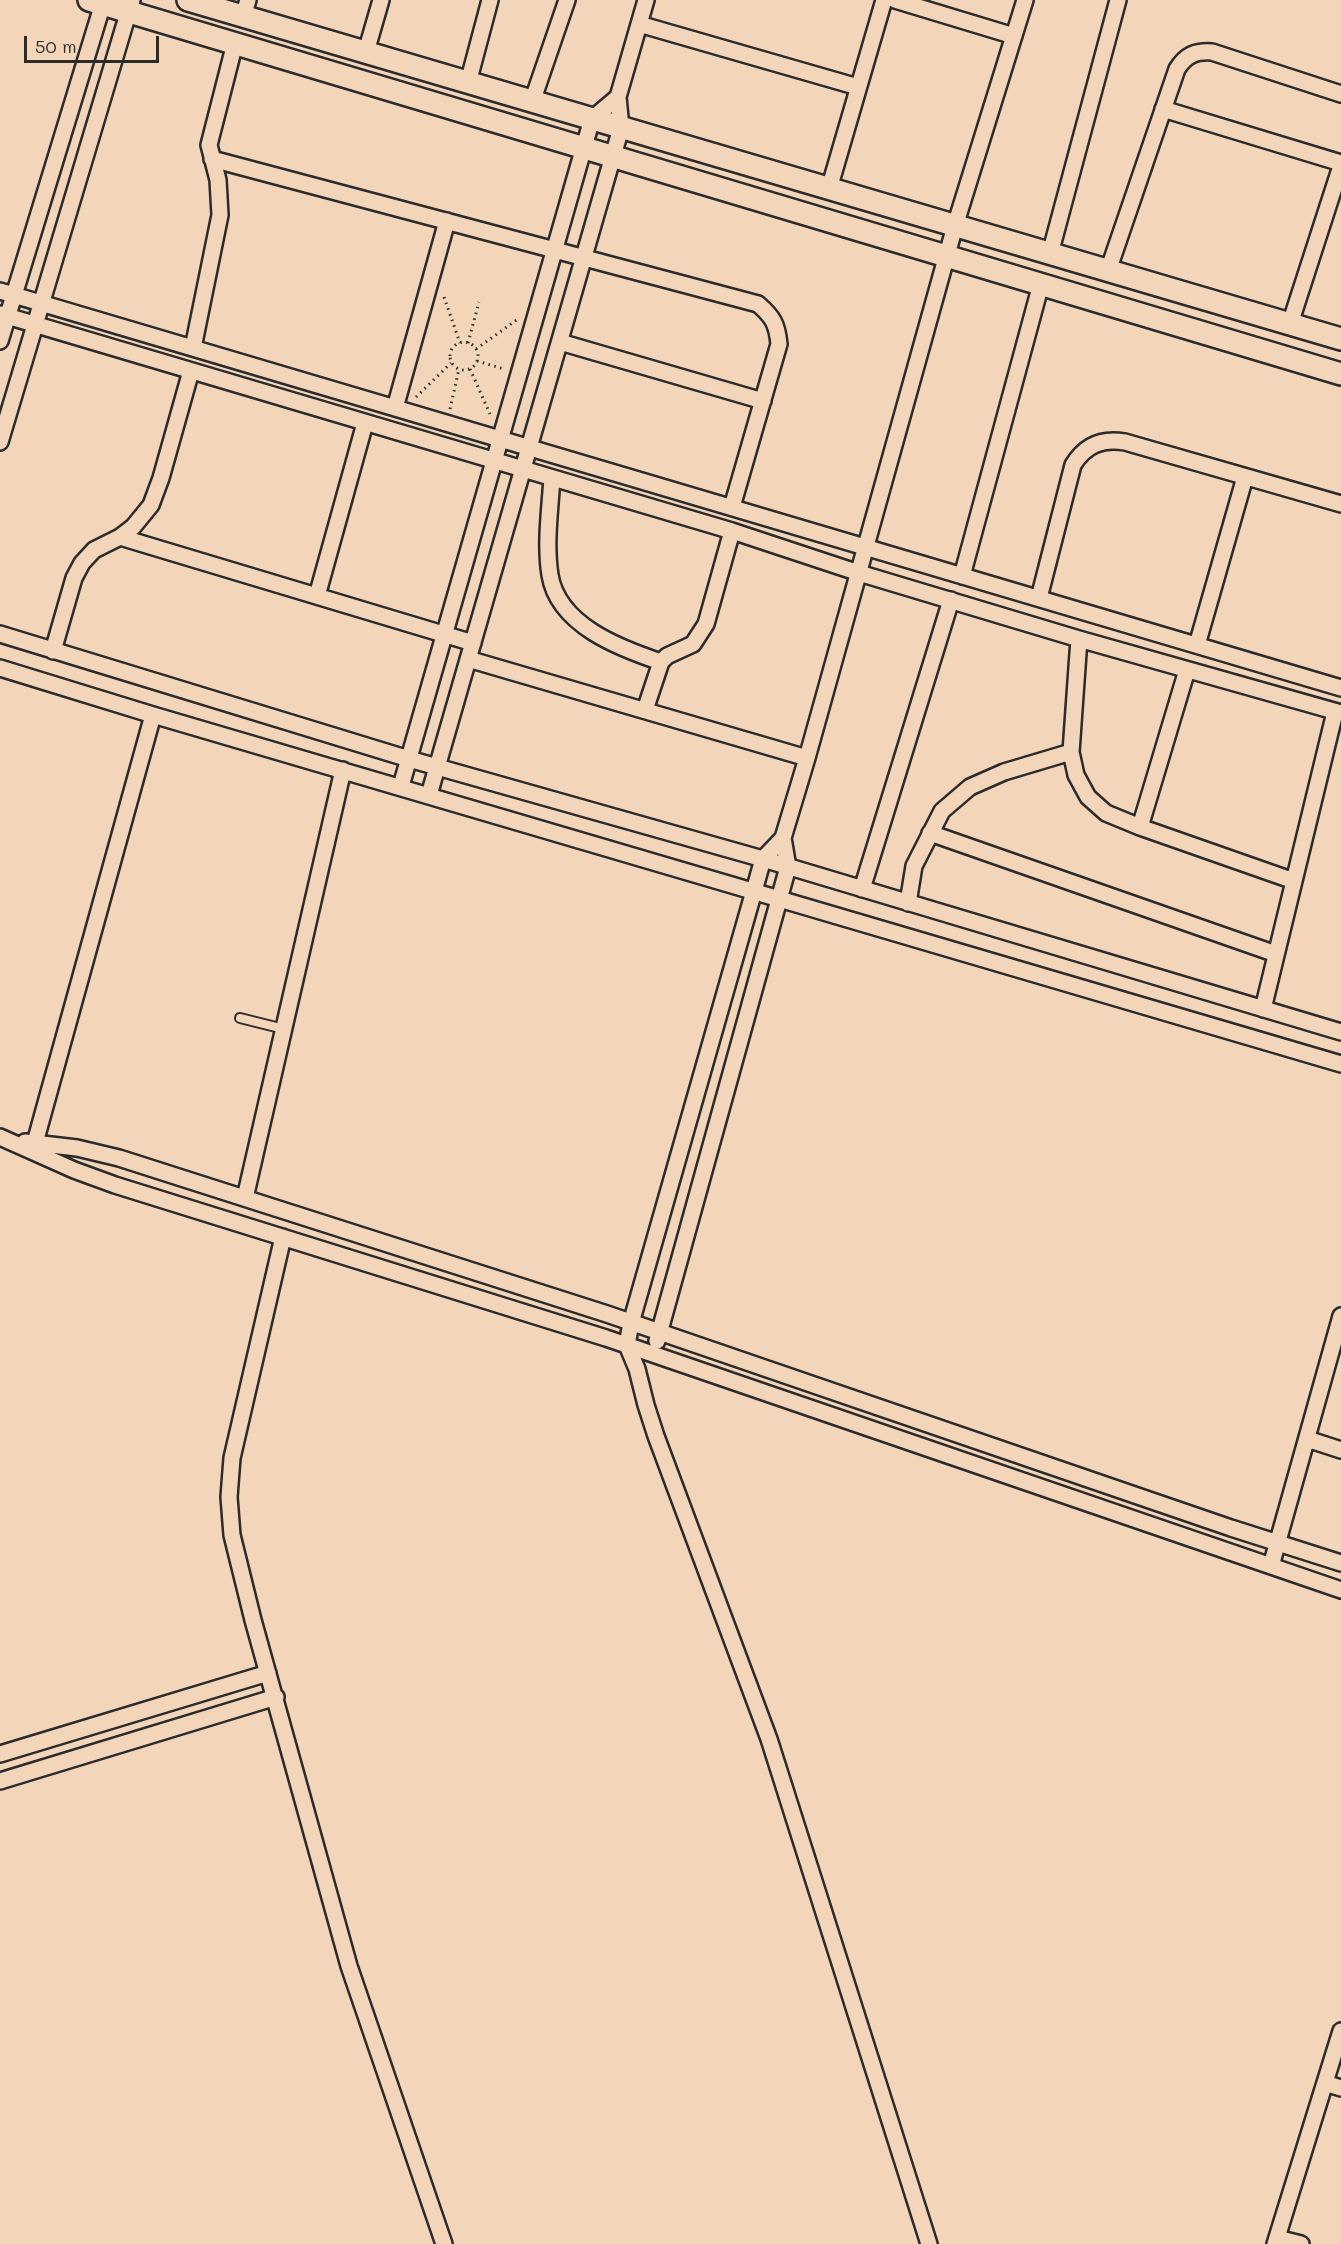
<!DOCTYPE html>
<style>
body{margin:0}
#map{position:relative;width:1341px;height:2244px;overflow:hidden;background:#f3d5b9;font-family:Mali,sans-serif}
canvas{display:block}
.scale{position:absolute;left:24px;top:36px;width:135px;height:27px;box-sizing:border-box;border:3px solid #2b2b2b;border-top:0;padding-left:8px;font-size:18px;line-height:21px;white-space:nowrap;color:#2b2b2b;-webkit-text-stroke:4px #f3d5b9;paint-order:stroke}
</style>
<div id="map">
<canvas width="1341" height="2244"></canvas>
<div class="scale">50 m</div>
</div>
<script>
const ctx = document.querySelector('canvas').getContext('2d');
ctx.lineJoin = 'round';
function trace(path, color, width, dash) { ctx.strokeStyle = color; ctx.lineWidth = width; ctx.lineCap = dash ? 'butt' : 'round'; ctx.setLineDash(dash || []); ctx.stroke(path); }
const lane = new Path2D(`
 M 240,1018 L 284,1029`);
const street = new Path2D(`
 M 895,0 L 1014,36
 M 243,16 L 248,0
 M 639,24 L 858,87
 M 366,52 L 381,0
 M 468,83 L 490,0
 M 532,102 L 567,0
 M 1163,109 L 1341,163
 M 212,159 L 758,304 C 773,317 777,324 779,344 L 732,507
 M 829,189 L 884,0
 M 1050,254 L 1118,0
 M 1108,271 L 1177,69 C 1186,55 1195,51 1212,52 L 1341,94
 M 0,291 L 1341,688
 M 0,314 L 732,531 L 859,573 L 1079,639 L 1341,713
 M 1290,324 L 1341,166
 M 0,341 L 104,0
 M 560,342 L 763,401
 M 193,348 L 220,215 L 218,180 L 209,145 L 235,43
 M 395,408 L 447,221
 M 0,442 L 132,0
 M 552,478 C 550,509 545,544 550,575 C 558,625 619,648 661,662
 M 120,537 L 473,643
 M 962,576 L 1041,284
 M 317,596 L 365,423
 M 1039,598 L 1073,465 C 1085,445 1102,438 1125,442 L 1341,504
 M 0,634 L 409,759 L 763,859 L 1341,1032
 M 1079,639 L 1071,752 L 1076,775 L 1088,797 L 1106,813 L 1140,827 L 1294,881
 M 1197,645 L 1245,477
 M 53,651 L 74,578 L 82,563 L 94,550 L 120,537 L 133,527 L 151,505 L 161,478 L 191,371
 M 468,659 L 807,758
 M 0,668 L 153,715 L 1341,1064
 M 645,710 L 661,662 L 667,656 L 693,644 L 706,624 L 732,531
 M 401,786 L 592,119 L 618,97
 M 429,795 L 621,128 L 618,97 L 646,0
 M 1140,827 L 1187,670
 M 930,833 L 1276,954
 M 862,889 L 951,600
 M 908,903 L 914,866 L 942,811 L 970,787 L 1004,772 L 1071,752
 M 1263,1009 L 1335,712
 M 0,1137 L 74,1170 L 115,1185 L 606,1338 L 1341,1590
 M 25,1142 L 77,1148 L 119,1158 L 607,1314 L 1231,1528 L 1341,1563
 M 33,1150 L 153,715
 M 245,1198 L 343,770
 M 283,1237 L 232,1458 L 229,1497 L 232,1535 L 253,1620 L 349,1966 L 444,2244
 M 657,1341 L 788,867 L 783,838
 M 1307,1439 L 1341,1450
 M 1271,1566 L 1341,1316
 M 0,1754 L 268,1673
 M 0,1781 L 276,1697
 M 1325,2083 L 1341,2088
 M 1277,2238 L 1301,2244
 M 929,2244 L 769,1739 L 656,1436 L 646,1405 L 637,1369 L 627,1345 L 631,1323 L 754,891 L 763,859 L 783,838 L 807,758 L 955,226 L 1025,0
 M 1275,2244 L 1341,2031`);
const secondary = new Path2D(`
 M 89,0 L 1341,374
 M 188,0 L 1341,339`);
trace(lane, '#2b2b2b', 12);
trace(street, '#2b2b2b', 20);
trace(secondary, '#2b2b2b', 26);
trace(new Path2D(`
 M 444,297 L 460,343
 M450 356a14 14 0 1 1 28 0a14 14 0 1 1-28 0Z
 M 468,343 L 479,302
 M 476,349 L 518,319
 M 477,361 L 504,369
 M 470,369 L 490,414
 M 416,397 L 451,363
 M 450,409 L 459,369`), '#2b2b2b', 3, [1.5, 4.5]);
trace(lane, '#f3d5b9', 8);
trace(street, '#f3d5b9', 15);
trace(secondary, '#f3d5b9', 21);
</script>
